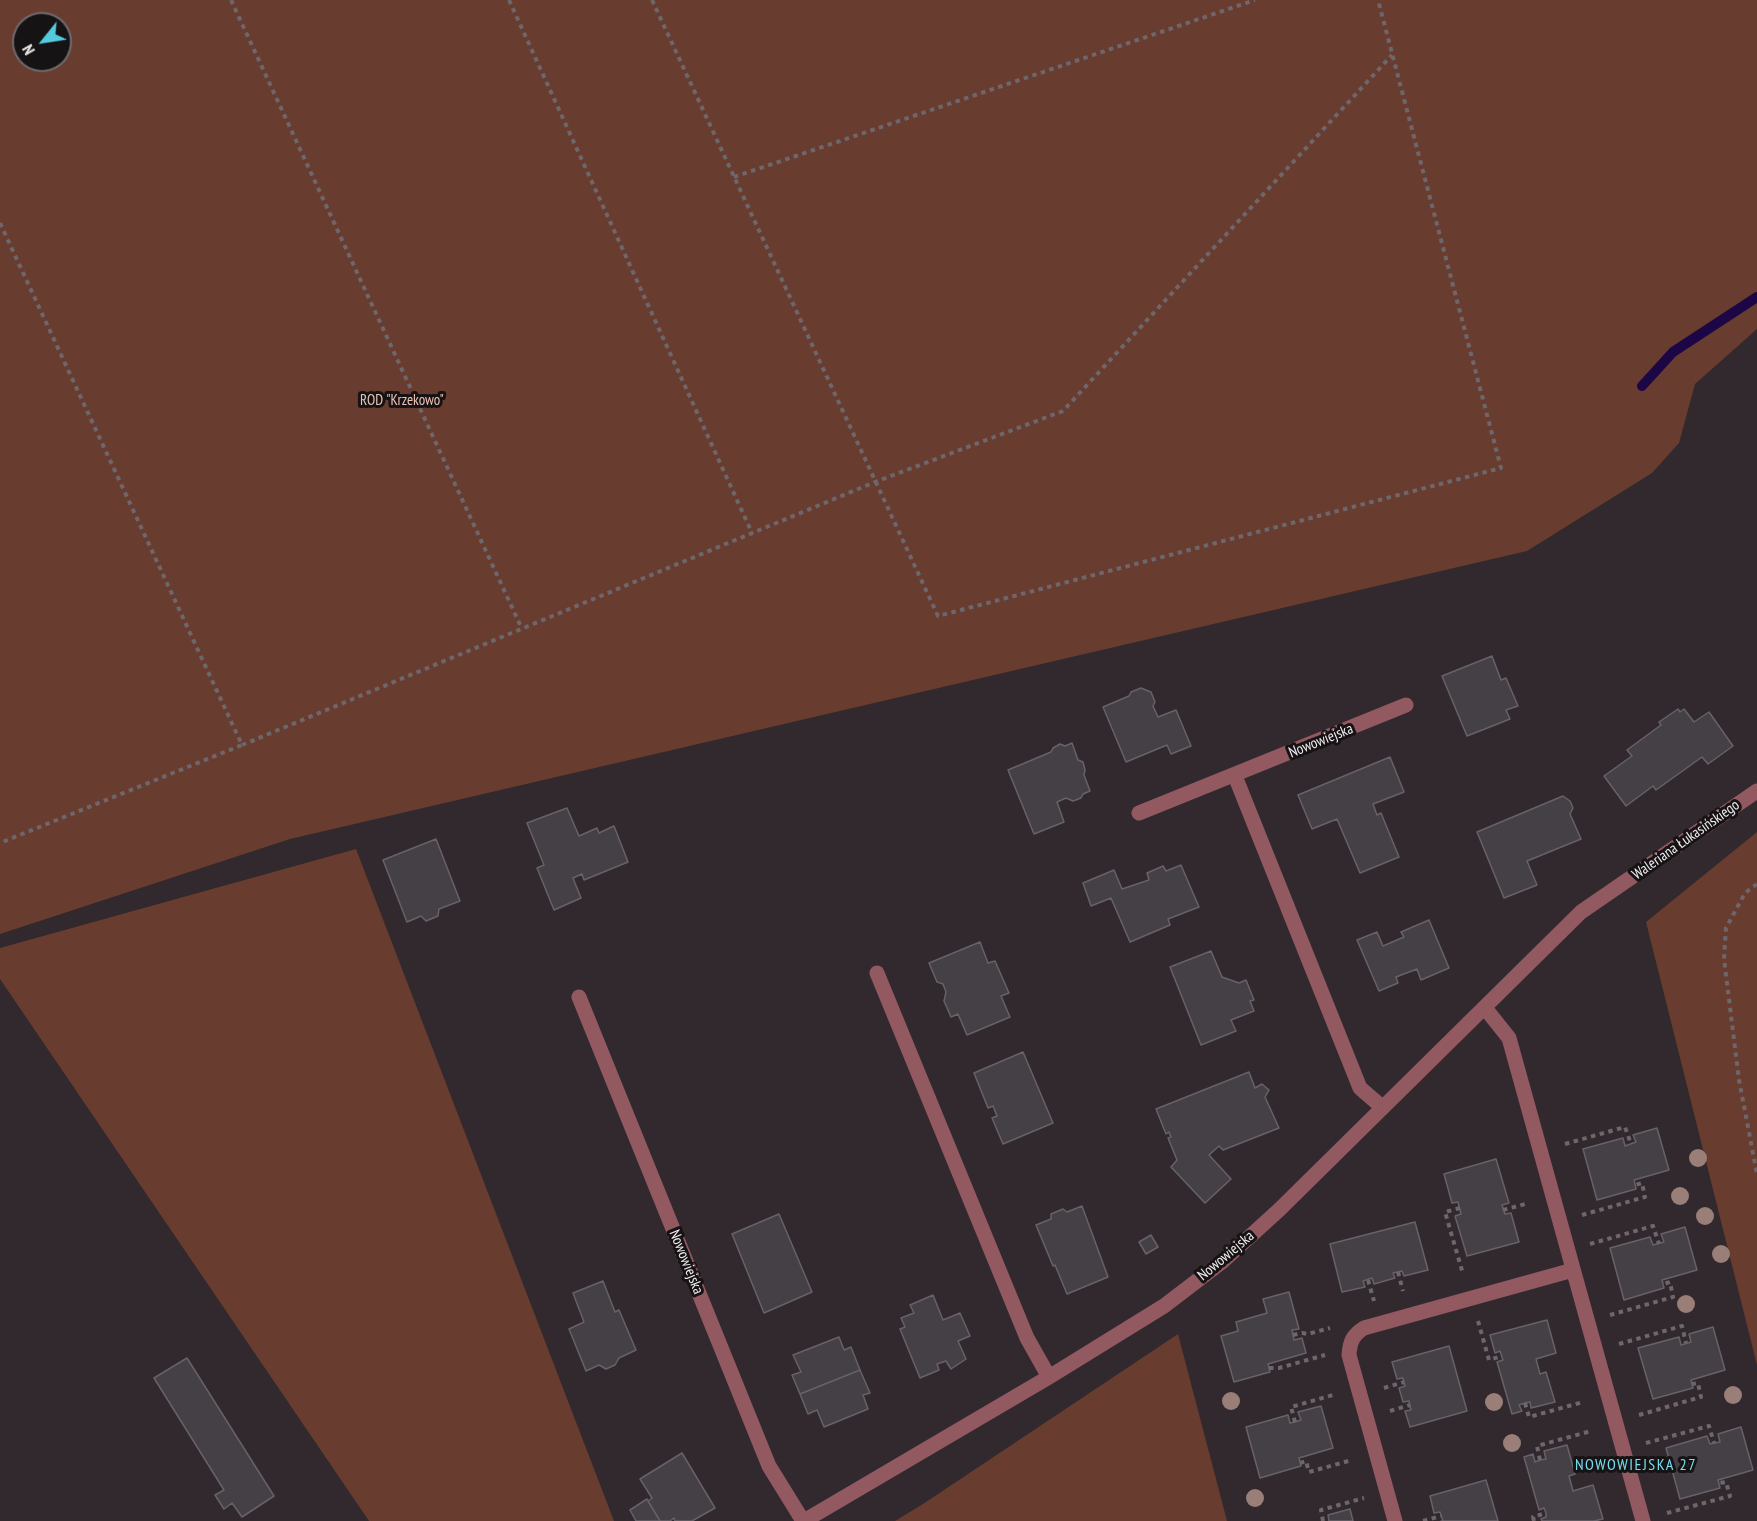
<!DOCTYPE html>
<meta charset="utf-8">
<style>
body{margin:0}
#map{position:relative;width:1757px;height:1521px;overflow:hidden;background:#31292d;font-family:"PT Sans Narrow",sans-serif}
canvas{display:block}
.north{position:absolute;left:12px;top:12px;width:60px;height:60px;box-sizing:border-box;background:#161315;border:2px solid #6e6a6c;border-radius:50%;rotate:240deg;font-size:16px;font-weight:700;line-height:24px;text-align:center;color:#f2ecef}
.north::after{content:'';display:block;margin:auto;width:21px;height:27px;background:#54cadd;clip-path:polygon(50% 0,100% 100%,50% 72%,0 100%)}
</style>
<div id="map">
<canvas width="1757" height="1521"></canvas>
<div class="north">N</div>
</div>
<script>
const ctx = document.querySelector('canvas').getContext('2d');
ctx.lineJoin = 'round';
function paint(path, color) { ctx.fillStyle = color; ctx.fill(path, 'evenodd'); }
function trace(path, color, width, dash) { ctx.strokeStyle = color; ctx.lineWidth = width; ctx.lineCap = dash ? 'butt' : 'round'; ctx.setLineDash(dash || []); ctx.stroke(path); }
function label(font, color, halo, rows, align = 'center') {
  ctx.font = font + ' "PT Sans Narrow",sans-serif'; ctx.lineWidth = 6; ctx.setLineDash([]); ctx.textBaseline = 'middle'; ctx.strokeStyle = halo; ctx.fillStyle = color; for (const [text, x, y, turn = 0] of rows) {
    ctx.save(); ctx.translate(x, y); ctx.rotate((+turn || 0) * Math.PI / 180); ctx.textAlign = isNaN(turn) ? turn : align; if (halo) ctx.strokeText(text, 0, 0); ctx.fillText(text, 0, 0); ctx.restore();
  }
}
paint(new Path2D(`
 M 0,0 L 1757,0 L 1757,329 L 1695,384 L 1679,443 L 1652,473 L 1527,551 L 290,839 L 0,934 ZM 24,24 L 60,24 L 60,60 L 24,60 Z
 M 1757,832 L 1757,1365 L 1646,922 Z
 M 356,849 L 614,1521 L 369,1521 L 0,979 L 0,948 Z
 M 1178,1334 L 1227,1521 L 895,1521 L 923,1504 Z`), '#683c2f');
trace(new Path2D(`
 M 1642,386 L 1673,352 L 1757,297`), '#1c0646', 10);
const building = new Path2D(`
 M 1492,656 L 1501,680 L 1506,678 L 1518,706 L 1506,710 L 1510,719 L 1467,736 L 1442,676 Z
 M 1141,688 L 1151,692 L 1155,702 L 1153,706 L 1158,717 L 1176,710 L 1191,746 L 1171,754 L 1167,745 L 1126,762 L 1103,707 L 1129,696 L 1131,692 Z
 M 1678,709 L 1680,712 L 1684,709 L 1694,722 L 1709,712 L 1733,746 L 1708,764 L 1702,757 L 1656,790 L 1653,786 L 1626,806 L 1604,776 L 1632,756 L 1627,750 L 1661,725 L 1659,722 Z
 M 1072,743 L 1078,760 L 1083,762 L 1085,770 L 1084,775 L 1090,791 L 1083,794 L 1081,798 L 1073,801 L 1066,798 L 1057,802 L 1064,822 L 1034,834 L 1008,770 L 1051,752 L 1053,748 L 1060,744 L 1065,746 Z
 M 1390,757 L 1404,792 L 1373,804 L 1377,815 L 1381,813 L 1399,857 L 1360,873 L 1337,819 L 1312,829 L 1298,795 Z
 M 1563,796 L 1570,801 L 1573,808 L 1570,814 L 1581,839 L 1527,861 L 1537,885 L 1504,898 L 1477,832 Z
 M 567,808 L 579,836 L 597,828 L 599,833 L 614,826 L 628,862 L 584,880 L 582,874 L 573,878 L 581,898 L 554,910 L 537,868 L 544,865 L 527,823 Z
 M 436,839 L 460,901 L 439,909 L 438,916 L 426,921 L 421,916 L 407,922 L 383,860 Z
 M 1181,865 L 1199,907 L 1168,919 L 1170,925 L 1130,942 L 1111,898 L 1091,906 L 1083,883 L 1114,870 L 1122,889 L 1149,880 L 1147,873 L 1163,866 L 1166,871 Z
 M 1429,920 L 1449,968 L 1421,980 L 1417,969 L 1396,977 L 1398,983 L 1379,991 L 1357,940 L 1377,932 L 1383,946 L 1404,937 L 1401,932 Z
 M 980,942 L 988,963 L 995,961 L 1009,993 L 1001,996 L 1010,1017 L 967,1035 L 958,1014 L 951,1017 L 944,1001 L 946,992 L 943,984 L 937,982 L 929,963 Z
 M 1211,951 L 1222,977 L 1239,983 L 1246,980 L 1254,1000 L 1250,1001 L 1254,1011 L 1231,1020 L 1236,1031 L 1201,1045 L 1170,967 Z
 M 1023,1052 L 1053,1123 L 1003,1144 L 992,1118 L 997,1116 L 993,1106 L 988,1108 L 974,1073 Z
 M 1249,1072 L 1255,1088 L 1262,1084 L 1269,1090 L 1265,1097 L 1279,1128 L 1223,1150 L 1219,1146 L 1209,1155 L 1231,1179 L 1205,1203 L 1171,1167 L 1177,1160 L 1168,1138 L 1171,1137 L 1169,1132 L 1166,1134 L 1156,1109 Z
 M 1657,1128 L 1669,1170 L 1634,1180 L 1636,1189 L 1597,1200 L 1583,1149 L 1623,1138 L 1625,1146 L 1636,1142 L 1633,1135 Z
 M 1496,1159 L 1509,1203 L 1502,1205 L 1505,1214 L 1511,1213 L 1519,1242 L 1467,1256 L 1455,1216 L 1461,1214 L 1458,1202 L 1452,1203 L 1444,1174 Z
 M 1082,1206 L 1108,1277 L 1067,1294 L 1055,1265 L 1053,1266 L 1036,1225 L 1051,1219 L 1051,1214 L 1063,1209 L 1067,1212 Z
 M 779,1214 L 812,1292 L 764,1313 L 732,1234 Z
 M 1415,1222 L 1428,1270 L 1404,1276 L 1402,1271 L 1393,1273 L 1395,1278 L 1374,1284 L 1372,1278 L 1363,1281 L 1365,1287 L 1342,1292 L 1330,1244 Z
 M 1685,1227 L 1697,1270 L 1662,1280 L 1664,1288 L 1624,1300 L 1610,1248 L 1650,1237 L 1653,1245 L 1664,1242 L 1661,1234 Z
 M 1151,1235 L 1158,1247 L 1146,1254 L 1139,1242 Z
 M 603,1281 L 615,1312 L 619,1310 L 636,1350 L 619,1358 L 615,1365 L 606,1369 L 599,1365 L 586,1371 L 569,1329 L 584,1322 L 573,1293 Z
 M 1289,1292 L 1299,1329 L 1292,1330 L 1294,1340 L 1302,1338 L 1306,1353 L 1268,1364 L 1270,1372 L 1234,1382 L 1221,1336 L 1238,1331 L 1236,1322 L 1267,1313 L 1263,1299 Z
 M 933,1295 L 943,1320 L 960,1313 L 970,1336 L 958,1341 L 966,1359 L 951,1369 L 946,1361 L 937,1364 L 939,1370 L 920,1378 L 900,1329 L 905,1327 L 901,1318 L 914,1313 L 910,1305 Z
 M 1547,1320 L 1556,1353 L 1536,1359 L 1540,1374 L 1546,1372 L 1555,1402 L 1531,1408 L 1530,1402 L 1525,1403 L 1519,1405 L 1522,1411 L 1512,1414 L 1497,1362 L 1503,1360 L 1500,1351 L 1495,1353 L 1490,1335 Z
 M 1713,1327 L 1725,1370 L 1691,1380 L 1693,1388 L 1653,1399 L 1638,1348 L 1679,1337 L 1681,1345 L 1691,1342 L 1689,1334 Z
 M 839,1337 L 844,1350 L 851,1347 L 860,1370 L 800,1394 L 792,1375 L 801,1372 L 793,1355 Z
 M 1449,1346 L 1467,1411 L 1410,1427 L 1405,1411 L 1411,1410 L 1409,1401 L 1403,1402 L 1399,1388 L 1405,1386 L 1403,1378 L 1397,1379 L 1392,1362 Z
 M 187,1358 L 274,1496 L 242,1517 L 232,1503 L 224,1509 L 215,1495 L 224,1490 L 154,1378 Z
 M 860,1370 L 870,1393 L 863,1395 L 868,1409 L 824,1427 L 817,1410 L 808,1414 L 800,1394 Z
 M 1321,1406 L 1333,1448 L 1299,1458 L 1301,1466 L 1260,1478 L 1246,1427 L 1288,1415 L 1290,1423 L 1295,1422 L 1301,1420 L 1298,1412 Z
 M 1741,1427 L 1753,1470 L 1718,1480 L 1720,1488 L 1680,1499 L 1666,1448 L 1707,1436 L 1710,1444 L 1720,1442 L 1718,1434 Z
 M 1567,1445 L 1575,1474 L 1569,1476 L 1573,1491 L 1593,1485 L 1603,1519 L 1594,1521 L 1542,1521 L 1541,1519 L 1546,1517 L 1546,1513 L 1544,1508 L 1539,1510 L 1524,1457 L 1533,1454 L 1535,1462 L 1540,1460 L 1546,1459 L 1544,1451 Z
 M 682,1453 L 715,1508 L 692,1521 L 675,1521 L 674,1518 L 670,1521 L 660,1521 L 648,1501 L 652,1498 L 640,1479 Z
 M 1486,1480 L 1498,1521 L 1441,1521 L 1443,1521 L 1440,1512 L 1434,1513 L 1430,1496 Z
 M 647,1499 L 648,1501 L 660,1521 L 636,1521 L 630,1510 Z
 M 1350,1509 L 1353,1521 L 1329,1521 L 1328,1515 Z`);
paint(building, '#453f46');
trace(building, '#676269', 1.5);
trace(new Path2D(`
 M 231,0 L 522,629
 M 509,0 L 752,533
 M 652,0 L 938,616 L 1501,468 L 1378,0
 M 734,177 L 1255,0
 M 0,223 L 242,745 L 0,843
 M 242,745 L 875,482 L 1063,411 L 1392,55
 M 1757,884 L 1745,893 L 1726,928 L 1724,959 L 1739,1080 L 1757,1174
 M 1565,1144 L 1625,1127 L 1631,1144
 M 1460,1208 L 1445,1212 L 1463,1274
 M 1503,1210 L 1529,1203
 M 1582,1215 L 1645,1197 L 1642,1183 L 1635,1185
 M 1590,1244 L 1653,1226 L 1659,1244
 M 1398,1272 L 1403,1291
 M 1368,1280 L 1374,1301
 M 1610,1315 L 1673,1297 L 1670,1282 L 1663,1284
 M 1478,1321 L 1489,1360 L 1502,1356
 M 1293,1335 L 1302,1333 L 1308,1334 L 1330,1328
 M 1619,1344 L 1682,1326 L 1686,1343
 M 1269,1368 L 1279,1368 L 1325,1355
 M 1384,1388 L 1404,1382
 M 1525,1403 L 1529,1417 L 1583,1402
 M 1390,1411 L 1410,1405
 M 1639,1415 L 1701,1397 L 1698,1383 L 1692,1384
 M 1295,1422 L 1291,1407 L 1333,1395
 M 1646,1443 L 1709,1426 L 1714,1443
 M 1540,1460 L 1537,1446 L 1591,1431
 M 1300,1463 L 1306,1461 L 1309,1472 L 1352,1460
 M 1667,1513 L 1730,1496 L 1726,1482 L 1719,1483
 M 1323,1521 L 1321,1510 L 1364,1498
 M 1423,1521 L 1441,1516
 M 1534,1521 L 1533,1517 L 1546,1513`), '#6e666a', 4, [4.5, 4.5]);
trace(new Path2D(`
 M 1235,776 L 1360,1088 L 1382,1107
 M 1139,813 L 1406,705
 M 877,973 L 1027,1338 L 1049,1377
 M 579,997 L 769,1466 L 803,1521
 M 1485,1008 L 1509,1038 L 1643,1521
 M 804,1521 L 1049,1377 L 1164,1306 L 1223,1261 L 1280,1209 L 1581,912 L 1757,791
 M 1395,1521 L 1349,1355 C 1350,1341 1353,1335 1364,1328 L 1573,1270`), '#925961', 15);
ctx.fillStyle = '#9a7e78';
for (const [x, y] of [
 [1698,1158],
 [1680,1196],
 [1705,1216],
 [1721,1254],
 [1686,1304],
 [1733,1395],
 [1231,1401],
 [1494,1402],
 [1512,1443],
 [1255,1498]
]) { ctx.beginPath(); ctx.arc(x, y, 9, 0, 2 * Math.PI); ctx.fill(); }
label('15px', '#f0c3b6', '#161315', [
 ["ROD \"Krzekowo\"",402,401]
]);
label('15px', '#f2ecef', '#161315', [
 ["Nowowiejska",1321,741,-22],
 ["Waleriana Łukasińskiego",1686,840,-35],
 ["Nowowiejska",1226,1256,-40],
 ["Nowowiejska",686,1262,68]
]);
ctx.letterSpacing = '1.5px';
label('16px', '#76dff1', '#161315', [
 ["NOWOWIEJSKA 27",1636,1465]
]);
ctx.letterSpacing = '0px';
</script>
